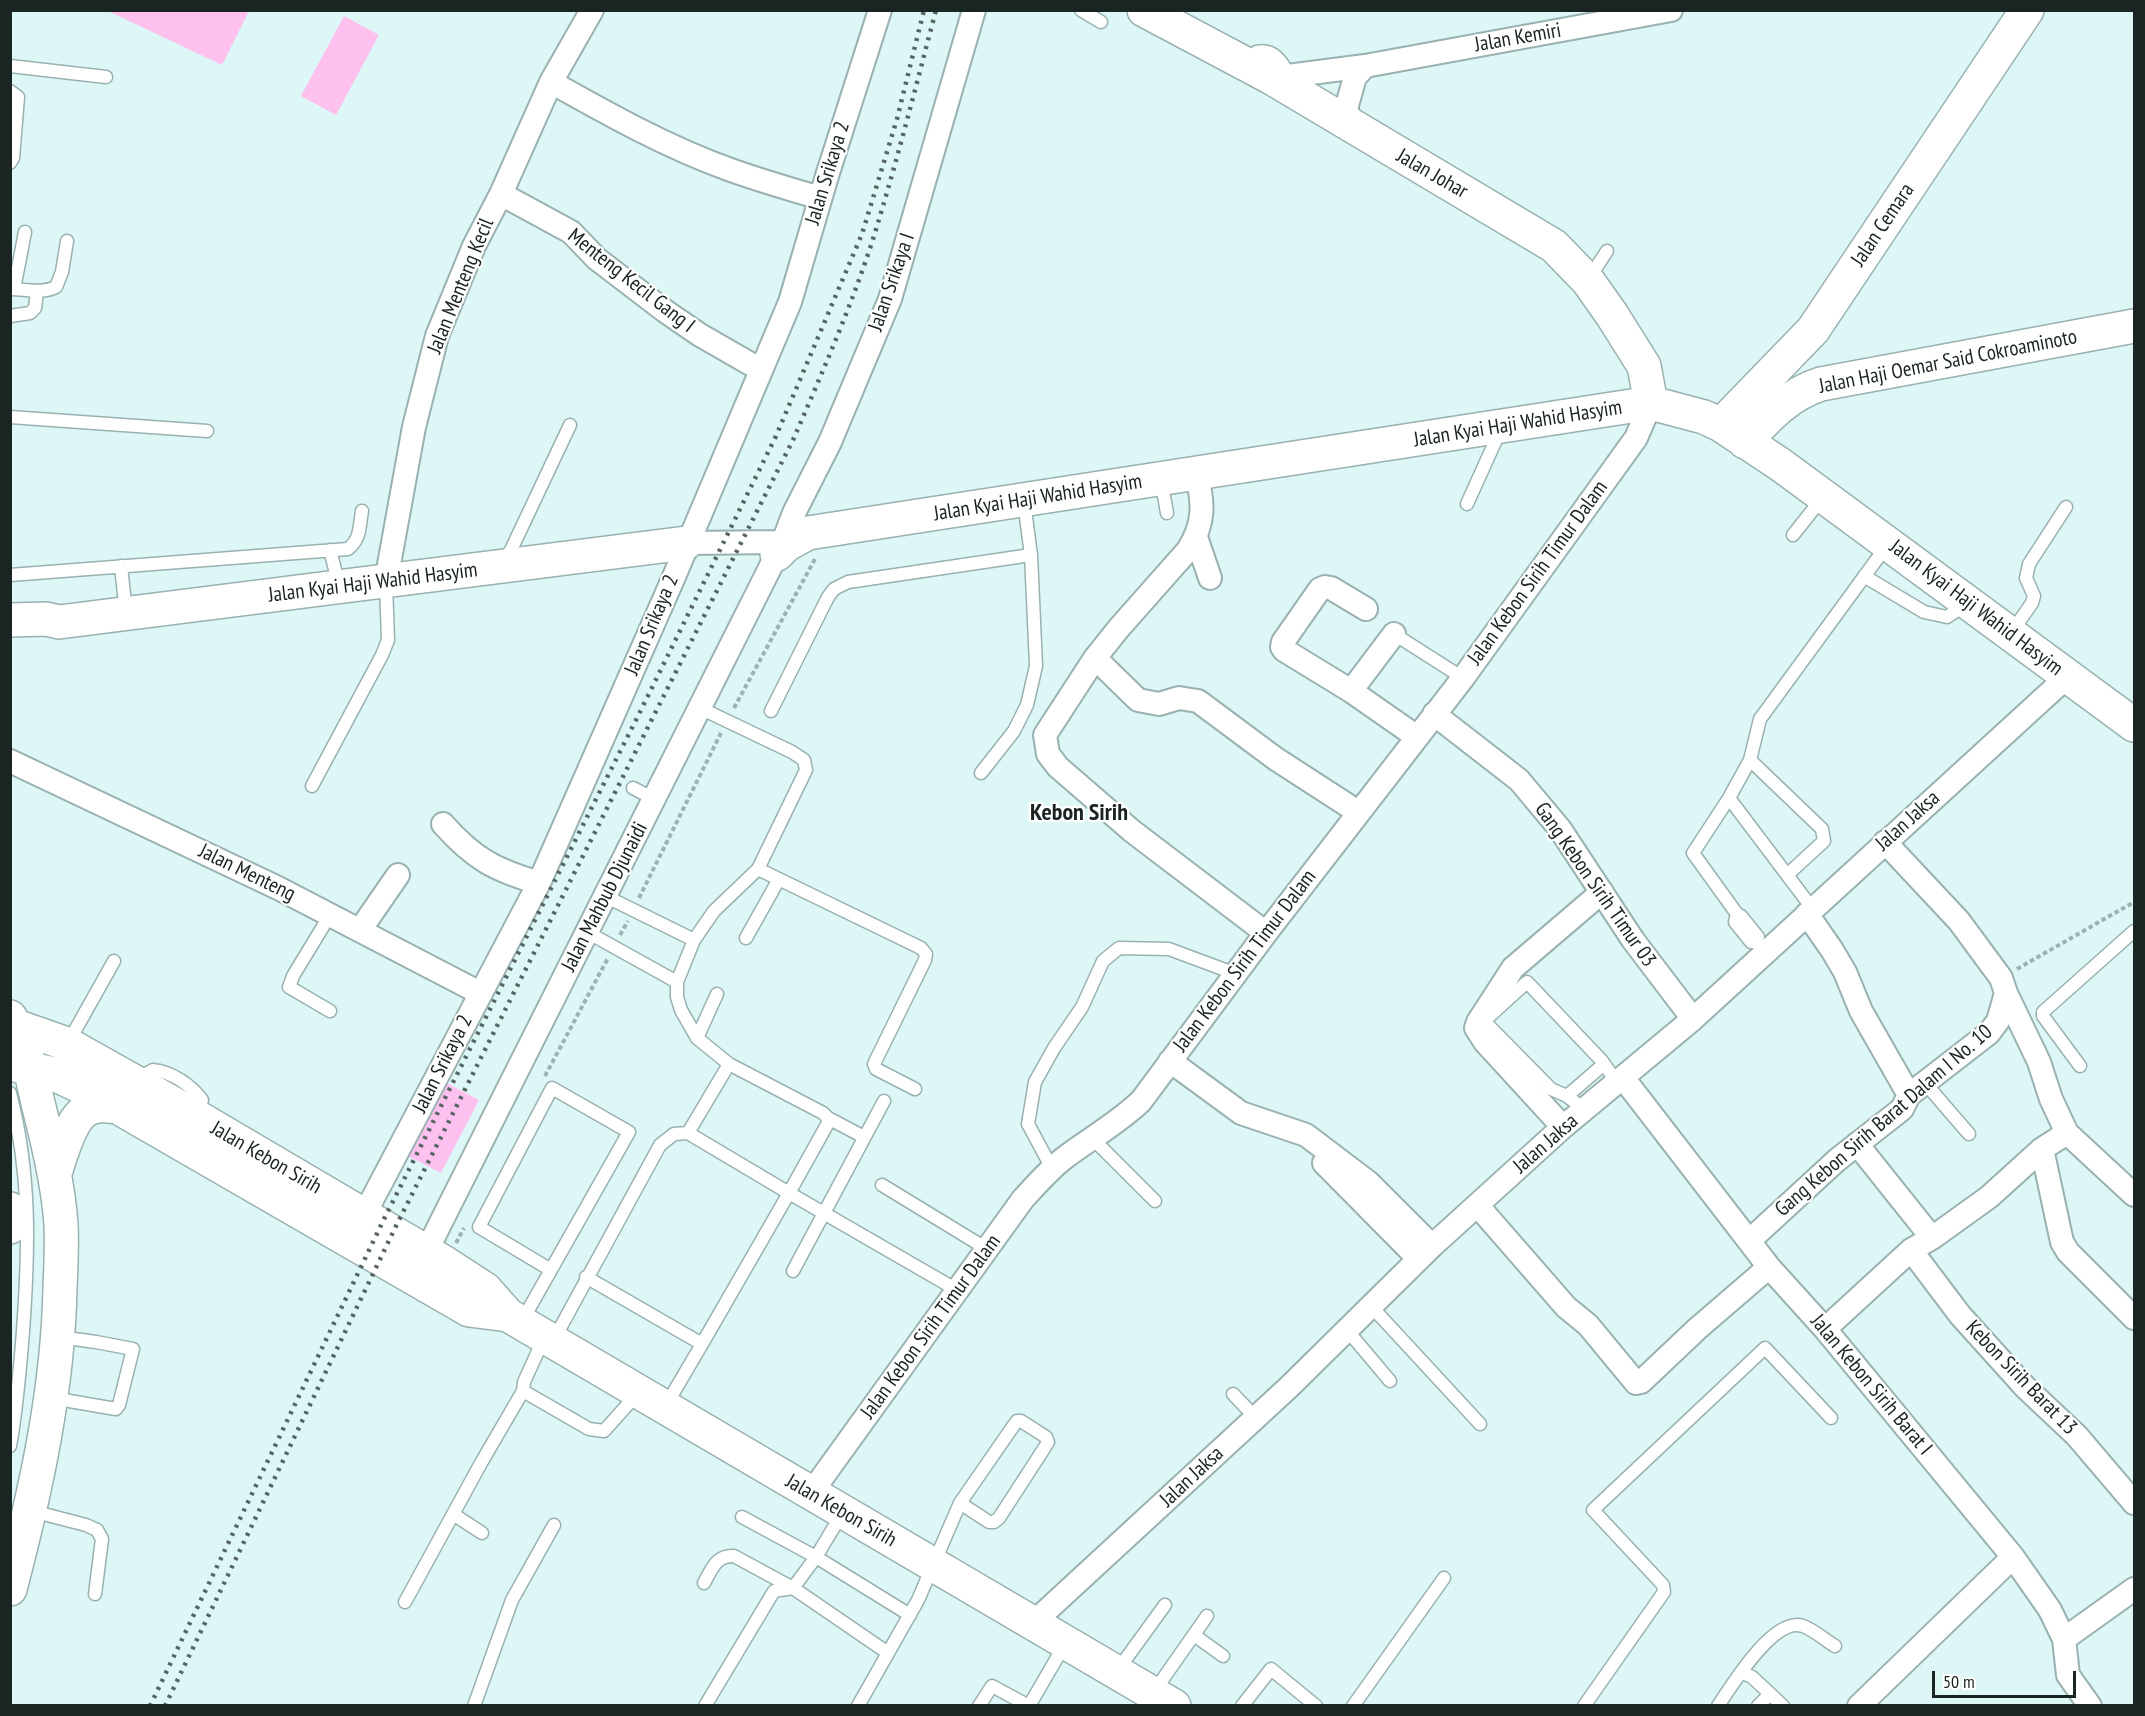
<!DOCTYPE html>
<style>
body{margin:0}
#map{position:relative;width:2145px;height:1716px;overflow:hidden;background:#ddf7f6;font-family:"PT Sans Narrow",sans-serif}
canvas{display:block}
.frame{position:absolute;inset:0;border:12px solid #1a2423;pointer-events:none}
.scale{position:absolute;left:1932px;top:1671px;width:144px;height:27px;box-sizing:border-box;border:3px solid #1a2423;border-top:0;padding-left:8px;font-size:18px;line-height:21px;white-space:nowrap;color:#1a2423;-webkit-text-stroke:4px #fff;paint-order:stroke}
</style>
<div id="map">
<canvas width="2145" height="1716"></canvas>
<div class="frame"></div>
<div class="scale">50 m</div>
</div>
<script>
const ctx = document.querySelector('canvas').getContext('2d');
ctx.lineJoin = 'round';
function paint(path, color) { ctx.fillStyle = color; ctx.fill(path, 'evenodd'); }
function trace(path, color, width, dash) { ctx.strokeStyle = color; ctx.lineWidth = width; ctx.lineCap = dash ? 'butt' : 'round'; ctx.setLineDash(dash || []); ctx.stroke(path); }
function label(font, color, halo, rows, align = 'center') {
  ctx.font = font + ' "PT Sans Narrow",sans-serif'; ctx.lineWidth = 4.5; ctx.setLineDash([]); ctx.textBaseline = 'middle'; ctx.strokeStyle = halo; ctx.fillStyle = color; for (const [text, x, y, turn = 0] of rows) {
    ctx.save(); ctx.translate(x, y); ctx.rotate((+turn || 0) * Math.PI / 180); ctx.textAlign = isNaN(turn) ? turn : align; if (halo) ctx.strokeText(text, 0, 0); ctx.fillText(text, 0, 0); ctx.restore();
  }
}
paint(new Path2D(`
 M 108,11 L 249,11 L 222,65 Z
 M 344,16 L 379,35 L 336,115 L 301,96 Z
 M 445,1082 L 479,1100 L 441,1173 L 406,1155 Z`), '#fec0ee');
const lane = new Path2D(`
 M 1081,10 L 1101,22
 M 1246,63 L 1256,52 C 1273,48 1283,62 1289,76
 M 10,66 L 106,77
 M 10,91 L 18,97 L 13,158 L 10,163
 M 1588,280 L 1607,251
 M 10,289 C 25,289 42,294 56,287 L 62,272 L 67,241
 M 14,289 L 25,232
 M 10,316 L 30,313 L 35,308 L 37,291
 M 10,417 L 207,431
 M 1161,479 L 1167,513
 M 1467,504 L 1500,431
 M 1793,535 L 1823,497
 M 330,550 L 339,585
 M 504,561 L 511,550 L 570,425
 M 121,566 L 126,613
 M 10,575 L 348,549 C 361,538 359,528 362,511
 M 1864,576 L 1924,612 L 1947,617 L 1966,604
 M 2011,633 L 2032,603 L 2034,596 L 2026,578 L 2029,564 L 2066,507
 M 1394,634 L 1463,678
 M 771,711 L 828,597 L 834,589 L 848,582 L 1031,555
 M 1750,760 L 1822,829 L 1824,841 L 1787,875
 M 981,773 L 1014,731 L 1027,705 L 1036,666 L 1031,555 L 1024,502
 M 312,786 L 382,655 L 388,640 L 386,584
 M 633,788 L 654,799
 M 1729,798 L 1693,853 L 1737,914 L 1741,916 L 1758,937 L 1756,942
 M 758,869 L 921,948 L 926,954 L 925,960 L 874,1064 L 876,1069 L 915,1089
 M 605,896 L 694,940
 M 1812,908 L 1729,798 L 1750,760 L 1760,719 L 1888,544
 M 1737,914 L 1735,922 L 1751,942 L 1756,942 L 1759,946
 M 330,915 L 293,976 L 289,987 L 330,1011
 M 587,932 L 677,982
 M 746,938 L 779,879
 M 697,1038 L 717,994
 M 68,1043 L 114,961
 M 2080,1066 L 2043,1016 L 2043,1012 L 2134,931
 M 135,1080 L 153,1070 C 172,1072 191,1085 202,1100 L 197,1116
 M 1925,1083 L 1969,1134
 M 10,1093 C 31,1174 29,1248 23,1331 C 20,1369 17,1408 10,1446
 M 1567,1096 L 1604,1064
 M 1585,1110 L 1567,1096 L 1551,1089 L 1484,1021 L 1527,982 L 1602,1061 L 1618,1084
 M 828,1118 L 864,1137
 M 688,1133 L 729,1064
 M 1093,1139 L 1155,1201
 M 1050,1171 L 1048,1161 L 1028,1124 L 1035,1082 L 1054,1048 L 1082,1007 L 1103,961 L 1119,948 L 1169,949 L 1236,974
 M 882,1185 L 987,1249
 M 793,1271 L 884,1101
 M 586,1277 L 702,1344 L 789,1193 L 957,1290
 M 1371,1306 L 1480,1424
 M 522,1321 L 629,1132 L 552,1088 L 479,1227 L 551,1270
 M 1347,1330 L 1390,1381
 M 553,1341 L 660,1145 L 674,1134 L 688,1133 L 789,1193 L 828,1123 L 828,1118 L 823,1113 L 729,1064 L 697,1038 L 681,1010 L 677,997 L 677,982 L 694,940 L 714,911 L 758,869 L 806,770 L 804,760 L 792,752 L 700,708
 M 523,1391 L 589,1429 L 604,1431 L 638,1393
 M 1233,1394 L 1256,1418
 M 52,1398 L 116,1409 L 119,1405 L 133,1349 L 96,1342 L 59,1337
 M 665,1407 L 702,1344
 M 32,1511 L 86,1525 L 97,1530 L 102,1539 L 95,1594
 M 453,1514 L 482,1533
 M 742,1517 L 816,1557 L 910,1615
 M 704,1583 C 712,1569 716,1555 734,1556 L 793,1588 L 888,1653
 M 405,1602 L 481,1463 L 523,1391 L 524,1382 L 544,1338
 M 1194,1635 L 1223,1656
 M 1117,1671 L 1165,1605
 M 1741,1672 L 1752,1677 L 1783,1706
 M 1153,1693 L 1207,1616
 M 474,1706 L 512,1600 L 554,1525
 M 705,1706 L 774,1591 L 793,1588 L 816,1557 L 843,1512
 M 858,1706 L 918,1600 L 960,1503 L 1014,1425 L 1017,1421 L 1021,1421 L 1046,1437 L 1048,1442 L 1045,1447 L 999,1518 L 994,1522 L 989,1522 L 960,1503
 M 979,1706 L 992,1686 L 1029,1706 L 1065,1644
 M 1242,1706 L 1271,1669 L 1316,1706
 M 1353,1706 L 1444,1578
 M 1584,1706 L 1664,1592 L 1663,1585 L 1593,1510 L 1765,1348 L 1831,1418
 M 1718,1706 C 1732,1685 1774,1616 1803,1626 C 1814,1630 1825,1640 1835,1646
 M 1758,1706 L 1770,1694`);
const street = new Path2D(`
 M 1272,78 L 1365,66 L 1671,10
 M 551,82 C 608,114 667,147 728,169 C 758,180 790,189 820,198
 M 1355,129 L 1346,109 L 1355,77 L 1365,66
 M 501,194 L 571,232 L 597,259 L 665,311 L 700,335 L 761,370
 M 1196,473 C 1204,503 1205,523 1188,550 L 1119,628 L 1095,658 L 1045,735 L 1048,754 L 1058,767 L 1132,831 L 1266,933
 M 1196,537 L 1210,578
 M 686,543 L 783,542
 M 386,581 L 414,427 L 437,336 L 474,246 L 501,194 L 551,82 L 592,10
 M 1366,609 L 1331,588 L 1325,587 L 1320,589 L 1283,642 L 1282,647 L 1284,650 L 1351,691 L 1417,737
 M 1095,658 L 1138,700 L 1159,704 L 1179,698 L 1198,701 L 1276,759 L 1358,812
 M 1351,691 L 1394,634
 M 1434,714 L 1519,780 L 1560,829 L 1633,940 L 1693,1019
 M 10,761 L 278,888 L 480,993
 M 443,824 C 474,859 495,870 539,883
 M 1885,842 L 1959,921 L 2001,978 L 2006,993 L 2039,1062 L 2051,1099 L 2067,1133 L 2134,1195
 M 1807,914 L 1832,950 L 1845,972 L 1861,1011 L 1909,1095
 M 360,930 L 398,875
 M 1170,1061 L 1241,1113 L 1306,1135 L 1368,1182 L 1432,1246
 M 1624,1079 L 1769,1267 L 1825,1329 L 2013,1557 L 2050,1610 L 2064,1639 L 2068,1675 L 2090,1706
 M 1563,1127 L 1485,1042 L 1476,1028 L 1478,1022 L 1513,968 L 1602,892
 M 1857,1144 L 1932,1238
 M 2042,1149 L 2062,1242 L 2068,1252 L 2134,1318
 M 1324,1163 L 1419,1259
 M 1478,1206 L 1566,1307 L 1588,1325 L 1636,1383 L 1641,1382 L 1697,1329 L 1769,1267
 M 364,1215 L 539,883 L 673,579 L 790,302 L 827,176 L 880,10
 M 1749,1241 L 1837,1160 L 1902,1109 L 1909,1095 L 1989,1033 L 1998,1021 L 2006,993
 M 1911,1250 L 1960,1315 L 2025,1387 L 2077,1436 L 2134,1503
 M 426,1252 L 783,542 L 794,513 L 830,442 L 890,299 L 974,10
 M 1825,1329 L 1911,1250 L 1932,1238 L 1989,1197 L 2042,1149 L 2067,1133
 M 811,1493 L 1023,1199 C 1036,1185 1048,1171 1063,1159 C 1089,1139 1117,1124 1141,1101 L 1266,933 L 1463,678 L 1636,438 L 1651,403
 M 1033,1623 L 1289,1387 L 1432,1246 L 1563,1127 L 1693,1019 L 2068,676
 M 2064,1639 L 2134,1589
 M 1859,1706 L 2013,1557`);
const secondary = new Path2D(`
 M 1144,10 L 1272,78 L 1554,246 L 1588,281 L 1612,315 L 1644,366 L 1651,403
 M 1721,425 L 1813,330 L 2027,10
 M 1745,442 C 1768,417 1789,394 1821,384 L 2134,326
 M 777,554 L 786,545 L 808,533 L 1651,403 L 1704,417 L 1721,425 L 1781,465 L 2134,725
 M 10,620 L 46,619 L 59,622 L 686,543`);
const primary = new Path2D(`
 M 10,1017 C 25,1039 32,1077 38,1103 C 48,1143 58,1183 61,1224 C 62,1246 61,1267 60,1288 C 58,1390 36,1490 10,1589
 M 10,1024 L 67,1044 L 197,1117 L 445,1263 L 485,1289 L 508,1315 L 1174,1706
 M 10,1064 L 54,1074 L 88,1090 L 469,1310 L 508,1315
 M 55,1173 C 61,1155 71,1115 90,1108 C 100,1104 109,1106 118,1107
 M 10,1209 L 10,1227`);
trace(lane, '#99b1b0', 15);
trace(street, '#99b1b0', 26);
trace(secondary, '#99b1b0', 36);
trace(primary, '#99b1b0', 36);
trace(new Path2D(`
 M 734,708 L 815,559
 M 639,898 L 721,733
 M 620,935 L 628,921
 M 2017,969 L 2134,902
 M 545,1076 L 608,958
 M 456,1243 L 464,1228`), '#9db2b1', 4, [4.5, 3]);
trace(lane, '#fff', 12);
trace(street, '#fff', 22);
trace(secondary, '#fff', 33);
trace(primary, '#fff', 33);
trace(new Path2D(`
 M 150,1706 L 385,1217 L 638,716 L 776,436 L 862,234 L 897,119 L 924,10
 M 165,1706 L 397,1224 L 793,440 C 822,373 852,305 874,236 C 897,161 916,86 936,10`), '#566564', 4.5, [3, 6]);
label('21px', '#1a2423', '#fff', [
 ["Jalan Kemiri",1518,38,-10],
 ["Jalan Srikaya 2",828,173,-73],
 ["Jalan Johar",1432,174,30],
 ["Jalan Cemara",1883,225,-56],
 ["Menteng Kecil Gang I",631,281,38],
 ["Jalan Srikaya I",892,282,-71],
 ["Jalan Menteng Kecil",461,286,-68],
 ["Jalan Haji Oemar Said Cokroaminoto",1948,362,-11],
 ["Jalan Kyai Haji Wahid Hasyim",1518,424,-9],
 ["Jalan Kyai Haji Wahid Hasyim",1038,498,-9],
 ["Jalan Kebon Sirih Timur Dalam",1538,573,-54],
 ["Jalan Kyai Haji Wahid Hasyim",373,583,-7],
 ["Jalan Kyai Haji Wahid Hasyim",1976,608,37],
 ["Jalan Srikaya 2",652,625,-67],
 ["Jalan Jaksa",1908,821,-42],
 ["Jalan Menteng",247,873,26],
 ["Gang Kebon Sirih Timur 03",1595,885,55],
 ["Jalan Mahbub Djunaidi",605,897,-63],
 ["Jalan Kebon Sirih Timur Dalam",1245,961,-53],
 ["Jalan Srikaya 2",443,1064,-63],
 ["Gang Kebon Sirih Barat Dalam I No. 10",1884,1121,-41],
 ["Jalan Jaksa",1546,1144,-41],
 ["Jalan Kebon Sirih",266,1158,30],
 ["Jalan Kebon Sirih Timur Dalam",931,1327,-54],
 ["Kebon Sirih Barat 13",2021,1378,46],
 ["Jalan Kebon Sirih Barat I",1871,1385,50],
 ["Jalan Jaksa",1192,1477,-43],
 ["Jalan Kebon Sirih",841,1511,30]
]);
label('bold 24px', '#1a2423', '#fff', [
 ["Kebon Sirih",1079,813]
]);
</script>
